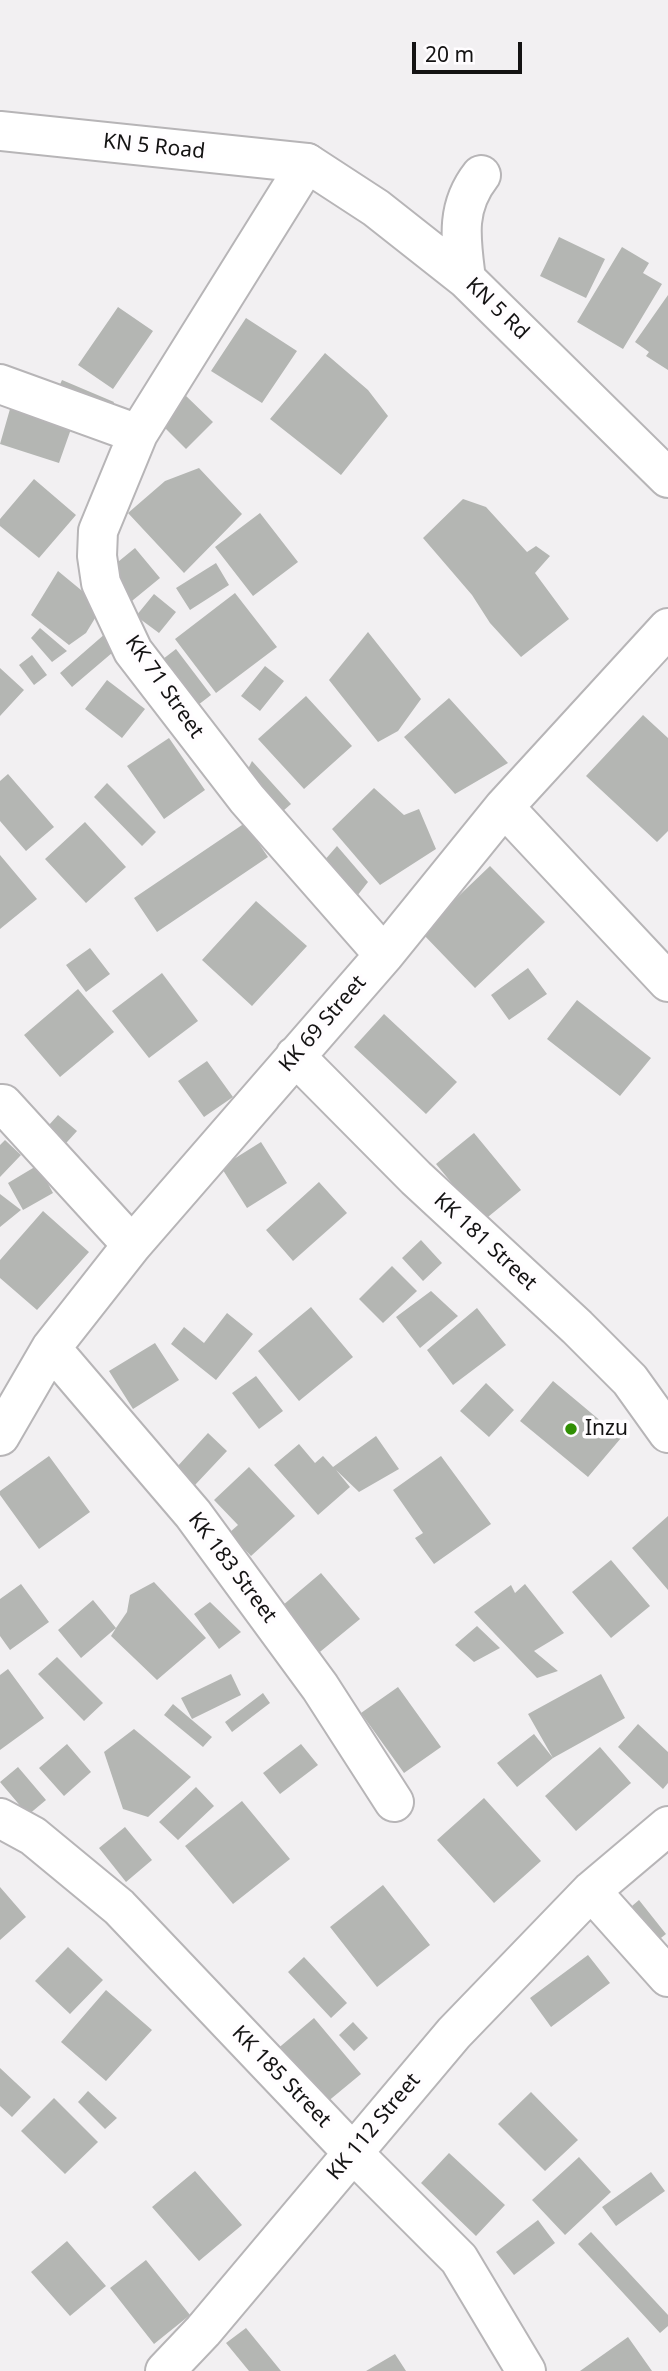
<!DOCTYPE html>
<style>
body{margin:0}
#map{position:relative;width:668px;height:2371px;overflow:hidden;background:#f2f0f2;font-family:"Noto Sans",sans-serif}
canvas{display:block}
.scale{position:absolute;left:412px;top:42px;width:110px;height:32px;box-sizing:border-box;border:4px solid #141313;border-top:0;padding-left:9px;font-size:21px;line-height:24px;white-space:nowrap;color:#141313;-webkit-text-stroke:5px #fffdff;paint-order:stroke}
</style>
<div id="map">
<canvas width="668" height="2371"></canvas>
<div class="scale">20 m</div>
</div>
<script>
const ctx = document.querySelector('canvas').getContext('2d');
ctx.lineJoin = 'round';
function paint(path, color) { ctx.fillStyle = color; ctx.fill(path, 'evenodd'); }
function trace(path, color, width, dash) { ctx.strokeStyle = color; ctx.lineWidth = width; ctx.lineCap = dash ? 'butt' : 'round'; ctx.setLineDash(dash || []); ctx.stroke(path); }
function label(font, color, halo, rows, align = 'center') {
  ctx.font = font + ' "Noto Sans",sans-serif'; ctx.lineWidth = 7; ctx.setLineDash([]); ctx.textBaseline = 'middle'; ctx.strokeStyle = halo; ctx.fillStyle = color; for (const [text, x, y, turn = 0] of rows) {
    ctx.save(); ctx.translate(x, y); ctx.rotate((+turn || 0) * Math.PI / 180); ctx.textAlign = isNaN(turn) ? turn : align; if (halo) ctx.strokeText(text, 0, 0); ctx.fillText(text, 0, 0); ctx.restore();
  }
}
paint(new Path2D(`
 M 559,237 L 605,259 L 586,298 L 540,276 Z
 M 622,247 L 649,263 L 643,273 L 662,284 L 623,349 L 577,322 Z
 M 668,295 L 668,370 L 646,356 L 649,352 L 635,342 Z
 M 118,307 L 153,331 L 113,389 L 78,365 Z
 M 246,318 L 297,351 L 262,403 L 211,371 Z
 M 325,353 L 368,390 L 388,416 L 341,475 L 270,419 Z
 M 62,380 L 114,402 L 106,421 L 53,400 Z
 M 184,394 L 213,422 L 186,449 L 158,421 Z
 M 10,409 L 71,429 L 59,463 L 0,444 Z
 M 199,468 L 242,514 L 184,573 L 128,513 L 165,481 Z
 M 34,479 L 76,515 L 39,558 L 0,526 L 0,519 Z
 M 463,499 L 486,507 L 527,552 L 536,546 L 550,556 L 535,573 L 569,619 L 521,657 L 490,623 L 472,595 L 423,538 Z
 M 260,513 L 298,562 L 253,596 L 215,547 Z
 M 135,548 L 160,578 L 127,605 L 102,575 Z
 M 216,563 L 229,585 L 190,610 L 176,588 Z
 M 58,571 L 98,604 L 100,610 L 86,633 L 69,645 L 31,615 Z
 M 235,593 L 277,647 L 216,693 L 175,639 Z
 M 154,594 L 176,612 L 159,633 L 136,616 Z
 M 40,628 L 67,651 L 52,662 L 31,638 Z
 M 368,632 L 421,699 L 398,731 L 378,742 L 329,680 Z
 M 106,633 L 119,647 L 72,687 L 60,673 Z
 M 176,649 L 211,695 L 189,712 L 154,666 Z
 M 32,655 L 47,675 L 34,685 L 19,665 Z
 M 265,666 L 284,681 L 260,711 L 241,696 Z
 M 0,668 L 24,690 L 0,716 Z
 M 107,680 L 145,709 L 122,738 L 85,709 Z
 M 306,696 L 352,746 L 304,789 L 258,739 Z
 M 449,698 L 508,763 L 455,794 L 404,737 Z
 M 643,715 L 668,738 L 668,831 L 657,842 L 586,776 Z
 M 169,738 L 205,790 L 164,819 L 127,766 Z
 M 252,761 L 291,804 L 275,818 L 243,779 Z
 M 8,774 L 54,827 L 26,851 L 0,821 L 0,781 Z
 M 107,783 L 156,832 L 142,846 L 94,797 Z
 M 374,788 L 404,815 L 419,809 L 436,849 L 380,885 L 332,829 Z
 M 85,822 L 126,867 L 86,903 L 45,859 Z
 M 245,823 L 268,857 L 157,932 L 134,898 Z
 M 337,846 L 368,882 L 357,896 L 323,862 Z
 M 0,855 L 37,899 L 0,929 Z
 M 490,866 L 545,922 L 475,988 L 421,932 Z
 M 256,901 L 307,946 L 252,1006 L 202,960 Z
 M 90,948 L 110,974 L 86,992 L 66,965 Z
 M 528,968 L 547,994 L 509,1020 L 491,995 Z
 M 162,973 L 198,1021 L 149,1058 L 112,1011 Z
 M 78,989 L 114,1032 L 60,1077 L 24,1035 Z
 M 577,1000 L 651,1058 L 620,1096 L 547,1039 Z
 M 384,1014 L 457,1082 L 426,1114 L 354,1047 Z
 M 207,1061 L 233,1097 L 204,1117 L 178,1081 Z
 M 58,1115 L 77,1131 L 58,1152 L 39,1136 Z
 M 474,1133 L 521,1190 L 483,1221 L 436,1164 Z
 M 5,1140 L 21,1155 L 0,1177 L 0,1145 Z
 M 261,1142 L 287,1183 L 247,1208 L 221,1167 Z
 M 38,1165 L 53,1193 L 23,1210 L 8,1183 Z
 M 319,1182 L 347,1213 L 293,1261 L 266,1230 Z
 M 0,1194 L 21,1210 L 0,1227 Z
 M 43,1211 L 89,1252 L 37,1310 L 0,1278 L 0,1260 Z
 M 421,1240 L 442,1263 L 423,1281 L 402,1258 Z
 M 392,1266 L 417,1291 L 383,1323 L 359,1299 Z
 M 431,1291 L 458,1316 L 420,1348 L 396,1317 Z
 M 311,1307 L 353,1357 L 299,1401 L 258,1351 Z
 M 477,1308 L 506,1345 L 453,1385 L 427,1350 Z
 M 227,1313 L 253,1334 L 216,1380 L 171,1344 L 184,1327 L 204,1343 Z
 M 155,1343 L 179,1380 L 133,1409 L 109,1371 Z
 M 256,1376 L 283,1411 L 259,1429 L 232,1393 Z
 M 553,1381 L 621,1438 L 588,1477 L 520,1421 Z
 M 486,1383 L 514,1410 L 489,1437 L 460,1411 Z
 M 208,1433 L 227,1451 L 195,1485 L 176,1468 Z
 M 376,1436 L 399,1469 L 359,1492 L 336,1470 L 350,1487 L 318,1515 L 274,1465 L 299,1444 L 315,1463 L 323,1456 L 333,1467 Z
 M 49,1456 L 90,1512 L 39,1549 L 0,1495 L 0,1491 Z
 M 441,1456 L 491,1524 L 434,1564 L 415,1538 L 423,1533 L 393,1490 Z
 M 249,1467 L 295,1516 L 251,1556 L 229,1533 L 238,1525 L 214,1500 Z
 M 668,1516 L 668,1590 L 632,1548 Z
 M 611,1560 L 650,1606 L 611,1638 L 572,1592 Z
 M 321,1573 L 360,1619 L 315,1656 L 276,1611 Z
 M 154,1582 L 206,1638 L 157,1680 L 111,1636 L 116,1628 L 81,1658 L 58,1630 L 93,1600 L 116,1628 L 127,1612 L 130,1595 Z
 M 21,1584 L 49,1622 L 10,1650 L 0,1636 L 0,1599 Z
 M 525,1584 L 564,1633 L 534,1651 L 558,1671 L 537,1678 L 474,1612 L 511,1585 L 515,1593 Z
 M 210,1602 L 241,1632 L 219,1649 L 194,1614 Z
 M 477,1626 L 500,1648 L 474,1662 L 455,1645 Z
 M 57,1657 L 103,1703 L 84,1721 L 38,1674 Z
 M 8,1669 L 44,1718 L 0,1750 L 0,1675 Z
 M 231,1674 L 241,1695 L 192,1719 L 181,1698 Z
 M 601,1674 L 625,1718 L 553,1758 L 528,1714 Z
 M 398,1687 L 441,1747 L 404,1773 L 361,1713 Z
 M 263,1693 L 270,1703 L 232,1732 L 225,1722 Z
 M 173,1704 L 212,1737 L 203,1747 L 164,1715 Z
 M 638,1724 L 668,1752 L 668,1783 L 663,1789 L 618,1747 Z
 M 134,1729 L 191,1777 L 148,1817 L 123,1809 L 104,1752 Z
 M 534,1734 L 553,1758 L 517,1787 L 497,1763 Z
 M 67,1744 L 91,1772 L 64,1796 L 39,1768 Z
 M 301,1744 L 318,1765 L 280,1794 L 263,1773 Z
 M 600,1747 L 631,1783 L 576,1831 L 545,1796 Z
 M 18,1767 L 46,1800 L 28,1815 L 0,1782 Z
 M 196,1787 L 214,1806 L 178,1840 L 159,1822 Z
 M 484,1798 L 541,1861 L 494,1903 L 437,1840 Z
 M 242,1801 L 290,1859 L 233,1904 L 185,1846 Z
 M 125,1827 L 152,1860 L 126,1882 L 99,1848 Z
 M 383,1885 L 430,1945 L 377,1987 L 330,1927 Z
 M 0,1887 L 26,1917 L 0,1940 Z
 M 639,1900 L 666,1934 L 652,1945 L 625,1912 Z
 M 68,1947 L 103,1980 L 70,2014 L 35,1981 Z
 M 588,1955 L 610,1983 L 551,2027 L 530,1998 Z
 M 304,1957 L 347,2003 L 331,2018 L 288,1972 Z
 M 106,1990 L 152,2030 L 106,2081 L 61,2042 Z
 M 314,2018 L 361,2074 L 315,2112 L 269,2056 Z
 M 353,2022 L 368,2038 L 354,2051 L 339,2035 Z
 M 0,2068 L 31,2097 L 12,2117 L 0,2106 Z
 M 88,2091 L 117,2118 L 105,2129 L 78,2102 Z
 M 531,2092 L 578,2140 L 545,2171 L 498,2124 Z
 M 54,2098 L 98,2142 L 65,2174 L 21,2131 Z
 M 449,2153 L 505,2205 L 476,2236 L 421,2183 Z
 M 579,2157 L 611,2192 L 565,2235 L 532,2200 Z
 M 195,2171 L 242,2225 L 199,2261 L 152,2207 Z
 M 651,2172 L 665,2191 L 616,2226 L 602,2207 Z
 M 538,2220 L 555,2243 L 514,2275 L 496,2252 Z
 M 591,2232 L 668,2315 L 668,2326 L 660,2333 L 578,2244 Z
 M 67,2241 L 106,2286 L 70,2316 L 31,2272 Z
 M 146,2260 L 190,2315 L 154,2344 L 110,2288 Z
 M 246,2328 L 281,2371 L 249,2371 L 226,2343 Z
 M 628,2337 L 652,2371 L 580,2371 Z
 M 395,2354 L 406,2371 L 366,2371 Z`), '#b4b6b3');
const minor = new Path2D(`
 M 307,163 L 138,434 L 98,531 L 97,556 L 101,583 L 133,651 L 247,799 L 384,955
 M 0,384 L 138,434
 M 504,807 L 668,982
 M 295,1056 L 416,1178 L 577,1327 L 630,1380 L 668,1433
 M 0,1104 L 3,1104 L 132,1245
 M 51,1348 L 193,1514 L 320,1687 L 394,1802
 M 0,1436 L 51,1348 L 132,1245 L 384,955 L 504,807 L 668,628
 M 0,1818 L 33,1836 L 119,1907 L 353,2153 L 459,2259 L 526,2371
 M 591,1891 L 668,1977
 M 165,2371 L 203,2331 L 454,2033 L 591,1891 L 668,1826`);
const secondary = new Path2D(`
 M 0,131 L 307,163 L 376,208 L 466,279 L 668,478
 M 466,279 C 461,240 455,208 481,175`);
trace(minor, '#b7b5b7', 42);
trace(secondary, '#b7b5b7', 42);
trace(minor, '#fff', 38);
trace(secondary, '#fff', 38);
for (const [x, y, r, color] of [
 [571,1429,7,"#308f03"]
]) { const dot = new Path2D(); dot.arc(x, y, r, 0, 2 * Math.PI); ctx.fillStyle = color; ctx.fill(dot); trace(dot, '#fffdff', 2.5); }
label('21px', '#141313', '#fffdff', [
 ["KN 5 Road",154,147,6],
 ["KN 5 Rd",497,309,44],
 ["KK 71 Street",164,687,55],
 ["KK 69 Street",323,1024,-49],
 ["KK 181 Street",485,1242,43],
 ["KK 183 Street",232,1568,53],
 ["KK 185 Street",281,2077,46],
 ["KK 112 Street",374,2127,-50]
]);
label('21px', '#141313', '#fffdff', [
 ["Inzu",585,1429]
], 'left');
</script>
